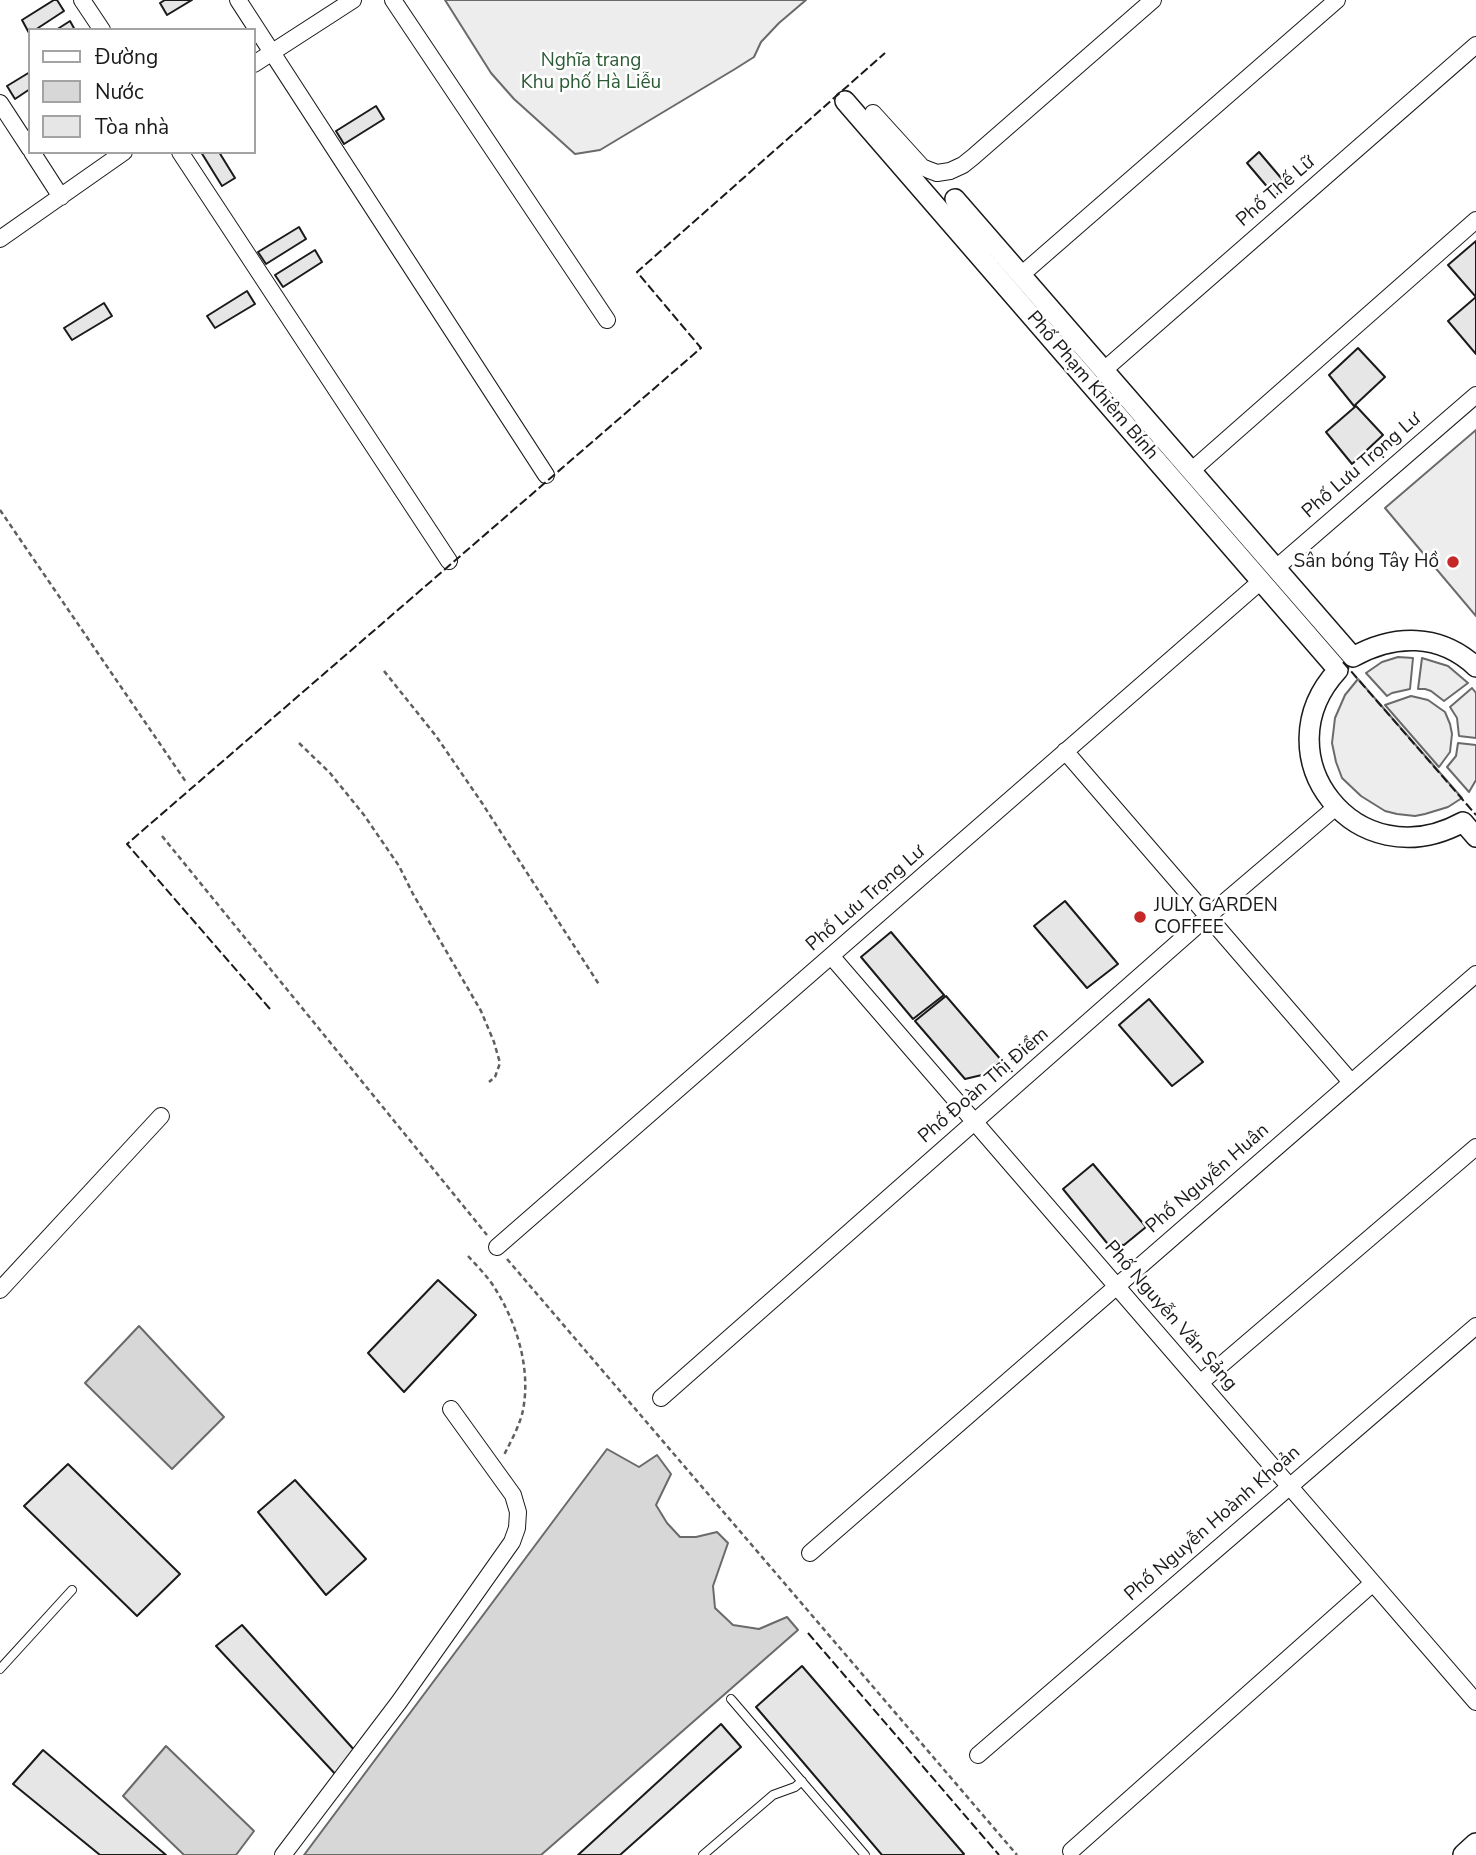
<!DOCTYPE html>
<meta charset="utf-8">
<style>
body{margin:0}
#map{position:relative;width:1476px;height:1855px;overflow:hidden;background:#fff;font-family:"Nunito Sans",sans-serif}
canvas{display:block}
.legend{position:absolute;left:28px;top:28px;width:228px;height:126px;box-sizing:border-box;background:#fff;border:2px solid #a3a3a3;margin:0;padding:9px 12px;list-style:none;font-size:21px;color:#1a1a1a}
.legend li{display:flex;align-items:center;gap:14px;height:35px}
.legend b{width:35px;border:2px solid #a3a3a3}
</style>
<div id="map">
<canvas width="1476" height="1855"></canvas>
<ul class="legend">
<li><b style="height:9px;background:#fff"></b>Đường</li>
<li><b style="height:19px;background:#d7d7d7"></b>Nước</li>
<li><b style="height:19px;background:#e6e6e6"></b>Tòa nhà</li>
</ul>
</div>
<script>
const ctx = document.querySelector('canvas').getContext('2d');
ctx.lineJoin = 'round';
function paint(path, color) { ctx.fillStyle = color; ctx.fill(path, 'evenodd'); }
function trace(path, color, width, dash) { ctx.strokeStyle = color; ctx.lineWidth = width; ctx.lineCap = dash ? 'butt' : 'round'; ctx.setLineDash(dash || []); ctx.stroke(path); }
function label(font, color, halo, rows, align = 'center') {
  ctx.font = font + ' "Nunito Sans",sans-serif'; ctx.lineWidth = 5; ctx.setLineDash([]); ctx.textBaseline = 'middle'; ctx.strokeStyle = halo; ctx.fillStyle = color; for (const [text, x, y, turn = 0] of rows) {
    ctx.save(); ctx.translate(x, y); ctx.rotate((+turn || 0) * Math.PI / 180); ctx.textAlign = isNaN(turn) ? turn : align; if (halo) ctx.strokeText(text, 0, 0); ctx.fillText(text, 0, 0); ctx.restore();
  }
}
const built = new Path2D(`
 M 445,0 L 806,0 L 779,23 L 761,42 L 754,57 L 735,69 L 600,150 L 575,154 L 514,99 L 491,73 Z
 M 1476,430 L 1476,616 L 1385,508 Z
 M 1398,657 L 1413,658 L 1410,689 L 1392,693 L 1387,696 L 1366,673 L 1382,662 Z
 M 1422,658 L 1448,666 L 1468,683 L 1444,701 L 1431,691 L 1425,689 L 1418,689 Z
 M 1358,679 L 1462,798 L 1448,807 L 1425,814 L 1415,816 L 1397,814 L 1385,811 L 1361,796 L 1342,778 L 1336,762 L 1332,743 L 1335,718 L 1345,695 Z
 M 1472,688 L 1476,693 L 1476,738 L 1459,736 L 1457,718 L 1450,707 Z
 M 1411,696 L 1428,700 L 1445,712 L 1450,724 L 1452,734 L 1450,752 L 1439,767 L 1385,705 Z
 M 1458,743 L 1476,745 L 1476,780 L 1469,792 L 1447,767 L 1456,756 Z`);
paint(built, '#ededed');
trace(built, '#6a6a6a', 2);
const water = new Path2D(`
 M 139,1326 L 224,1417 L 172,1469 L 85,1383 Z
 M 607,1449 L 639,1467 L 657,1455 L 671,1474 L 656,1505 L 667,1523 L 680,1537 L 696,1537 L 717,1532 L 728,1543 L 713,1586 L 715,1608 L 733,1625 L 759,1629 L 787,1617 L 798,1630 L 541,1855 L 304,1855 Z
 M 166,1746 L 254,1831 L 236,1855 L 184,1855 L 123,1796 Z`);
paint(water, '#d7d7d7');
trace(water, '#6a6a6a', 2);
const building = new Path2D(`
 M 54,0 L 57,0 L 64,11 L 35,30 L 30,30 L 29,33 L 22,20 Z
 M 165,0 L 192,0 L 167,15 L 160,3 Z
 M 70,21 L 75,30 L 56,30 Z
 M 30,72 L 30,89 L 15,99 L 7,86 Z
 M 376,106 L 384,119 L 344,144 L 336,131 Z
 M 201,152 L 219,152 L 235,178 L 222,186 Z
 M 1259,152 L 1287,185 L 1275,196 L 1247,163 Z
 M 299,227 L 306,239 L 266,264 L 258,252 Z
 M 1476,241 L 1476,297 L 1448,265 Z
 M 315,250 L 322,262 L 283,287 L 275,275 Z
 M 247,291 L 255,304 L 215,328 L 207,316 Z
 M 1476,297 L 1476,354 L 1448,321 Z
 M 104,303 L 112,316 L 72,340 L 64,328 Z
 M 1358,348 L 1385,377 L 1354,406 L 1329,375 Z
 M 1356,406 L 1383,435 L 1352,464 L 1326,432 Z
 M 1065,901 L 1118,964 L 1087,988 L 1034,926 Z
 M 891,932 L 944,995 L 913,1019 L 861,957 Z
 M 946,996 L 1002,1061 L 986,1074 L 965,1079 L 915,1021 Z
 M 1149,999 L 1203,1062 L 1172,1086 L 1119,1025 Z
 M 1093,1164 L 1146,1227 L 1124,1245 L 1107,1243 L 1063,1189 Z
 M 438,1280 L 476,1315 L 404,1392 L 368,1353 Z
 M 68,1464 L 180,1574 L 137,1616 L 24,1506 Z
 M 295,1480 L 366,1559 L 326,1595 L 258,1512 Z
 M 242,1625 L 356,1752 L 338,1777 L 216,1646 Z
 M 802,1666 L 964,1854 L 962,1855 L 882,1855 L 756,1707 Z
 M 721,1724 L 741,1747 L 620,1855 L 578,1855 Z
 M 43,1750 L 166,1855 L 100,1855 L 13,1784 Z`);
paint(building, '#e6e6e6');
trace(building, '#1a1a1a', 2);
const service = new Path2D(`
 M 0,1669 L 72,1590
 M 731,1699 L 865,1855
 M 703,1855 L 773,1795 L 795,1787 L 802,1781`);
const minor = new Path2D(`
 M 82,0 L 102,30
 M 238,0 L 546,475
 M 393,0 L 607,320
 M 254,64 L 353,0
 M 0,103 L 30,149
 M 873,113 L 922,167 L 929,170 L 937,173 L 950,171 L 963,165 L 973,157 L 1153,0
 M 32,152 L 61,197
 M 180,152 L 449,561
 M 0,239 L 124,152
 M 1021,275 L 1337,0
 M 1104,370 L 1476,45
 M 1191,471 L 1476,220
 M 1276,568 L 1476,395
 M 1065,751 L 1351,1082
 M 832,957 L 1476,1702
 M 497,1247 L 1261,581
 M 0,1290 L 161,1116
 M 1200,1383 L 1476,1147
 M 661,1398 L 1207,917 L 1336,807
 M 810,1553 L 1476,974
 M 978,1755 L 1476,1326
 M 1071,1851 L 1373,1583
 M 283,1855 L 399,1702 L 512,1542 L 517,1528 L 518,1512 L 513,1495 L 451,1409`);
const tertiary = new Path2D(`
 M 845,101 L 1338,670 C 1259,755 1356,881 1463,822 L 1476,837
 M 955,199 L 1353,657 C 1394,634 1440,633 1476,667`);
const secondary = new Path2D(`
 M 1464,1855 L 1476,1844`);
trace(service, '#1a1a1a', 10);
trace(minor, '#1a1a1a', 18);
trace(tertiary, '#1a1a1a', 22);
trace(secondary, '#1a1a1a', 24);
trace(new Path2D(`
 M 0,510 L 186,782
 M 384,671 L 436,736 L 482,803 L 600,986
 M 299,743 L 330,773 L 364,815 L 399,866 L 413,894 L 481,1011 L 494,1042 L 500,1063 L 495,1077 L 489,1082
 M 162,836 L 487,1235
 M 468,1256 C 478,1267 489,1278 496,1290 C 517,1324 531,1369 523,1410 C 520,1425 511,1441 504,1455
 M 507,1259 L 1017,1855`), '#5f5f5f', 2.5, [5, 3.5]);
trace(service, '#fff', 8);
trace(minor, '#fff', 16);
trace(tertiary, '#fff', 19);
trace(secondary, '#fff', 21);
trace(new Path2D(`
 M 1343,662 L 1476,815
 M 270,1009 L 127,844 L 701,348 L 637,272 L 885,53
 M 808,1633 L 999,1855`), '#1a1a1a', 2, [9, 3.5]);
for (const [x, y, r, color] of [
 [1453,562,7,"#c62828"],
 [1140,917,7,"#c62828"]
]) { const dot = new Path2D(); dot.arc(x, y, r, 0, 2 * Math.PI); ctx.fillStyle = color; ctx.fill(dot); trace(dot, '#fff', 2.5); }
label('19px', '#2b5a34', '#fff', [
 ["Nghĩa trang",591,61],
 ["Khu phố Hà Liễu",591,83]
]);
label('19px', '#1a1a1a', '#fff', [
 ["Phố Thế Lữ",1276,192,-41],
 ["Phố Phạm Khiêm Bính",1092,386,49],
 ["Phố Lưu Trọng Lư",1362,466,-41],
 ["Phố Lưu Trọng Lư",866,899,-41],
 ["Phố Đoàn Thị Điểm",984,1086,-41],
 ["Phố Nguyễn Huân",1208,1179,-41],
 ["Phố Nguyễn Văn Sảng",1170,1316,49],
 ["Phố Nguyễn Hoành Khoản",1213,1524,-41]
]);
label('19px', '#1a1a1a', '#fff', [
 ["Sân bóng Tây Hồ",1439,562],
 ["JULY GARDEN",1154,906,"left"],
 ["COFFEE",1154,928,"left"]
], 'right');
</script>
